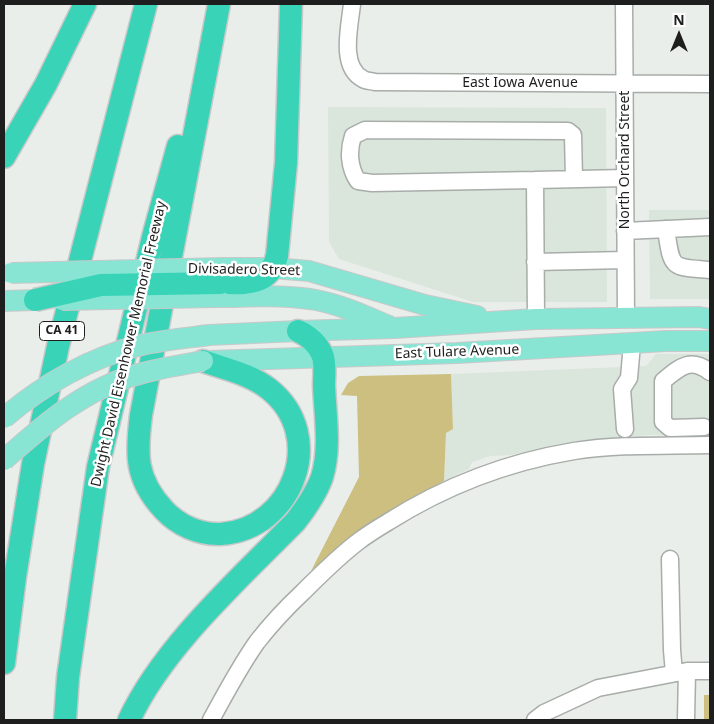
<!DOCTYPE html>
<style>
body{margin:0}
#map{position:relative;width:714px;height:724px;overflow:hidden;background:#eaeeea;font-family:"Noto Sans",sans-serif}
canvas{display:block}
.frame{position:absolute;inset:0;border:5px solid #1d1e1d;pointer-events:none}
.north{position:absolute;left:654px;top:10px;width:50px;height:50px;-webkit-text-stroke:4px #fff;paint-order:stroke;rotate:0deg;font-size:14px;font-weight:700;line-height:20px;text-align:center;color:#1d1e1d}
.north::after{content:'';display:block;margin:auto;width:18px;height:22px;background:#1d1e1d;clip-path:polygon(50% 0,100% 100%,50% 72%,0 100%)}
</style>
<div id="map">
<canvas width="714" height="724"></canvas>
<div class="frame"></div>
<div class="north">N</div>
</div>
<script>
const ctx = document.querySelector('canvas').getContext('2d');
ctx.lineJoin = 'round';
function paint(path, color) { ctx.fillStyle = color; ctx.fill(path, 'evenodd'); }
function trace(path, color, width, dash) { ctx.strokeStyle = color; ctx.lineWidth = width; ctx.lineCap = dash ? 'butt' : 'round'; ctx.setLineDash(dash || []); ctx.stroke(path); }
function label(font, color, halo, rows, align = 'center') {
  ctx.font = font + ' "Noto Sans",sans-serif'; ctx.lineWidth = 5; ctx.setLineDash([]); ctx.textBaseline = 'middle'; ctx.strokeStyle = halo; ctx.fillStyle = color; for (const [text, x, y, turn = 0] of rows) {
    ctx.save(); ctx.translate(x, y); ctx.rotate((+turn || 0) * Math.PI / 180); ctx.textAlign = isNaN(turn) ? turn : align; if (halo) ctx.strokeText(text, 0, 0); ctx.fillText(text, 0, 0); ctx.restore();
  }
}
paint(new Path2D(`
 M 328,107 L 606,108 L 607,302 L 473,302 L 339,259 L 329,242 Z
 M 649,210 L 710,210 L 710,299 L 650,299 Z
 M 656,354 L 710,354 L 710,436 L 650,435 L 585,440 L 554,445 L 511,455 L 490,456 L 472,462 L 469,469 L 444,481 L 446,433 L 453,428 L 451,374 L 646,366 Z`), '#dae5dc');
paint(new Path2D(`
 M 451,374 L 453,429 L 446,433 L 444,481 C 418,495 392,509 368,525 C 347,539 329,555 311,571 L 359,477 L 357,396 L 341,395 L 348,383 L 359,376 Z
 M 704,695 L 710,695 L 710,720 L 704,720 Z`), '#ccbf80');
const minor = new Path2D(`
 M 352,4 C 350,25 339,67 363,79 C 366,81 371,81 375,82 L 710,84
 M 624,4 L 626,317
 M 535,180 L 372,183 L 358,181 C 349,168 348,151 353,136 L 365,130 L 568,131 L 573,135 L 574,179
 M 666,229 C 672,269 670,267 710,270
 M 625,231 L 710,227
 M 535,262 L 625,260
 M 536,319 L 535,180 L 625,178
 M 704,427 L 670,428 L 663,422 L 663,381 C 680,367 690,357 710,372
 M 625,429 L 622,389 L 629,378 L 632,344
 M 670,559 L 672,650 L 674,673
 M 211,720 C 225,694 240,666 257,642 C 271,624 287,607 303,592 C 321,574 339,556 359,541 C 368,534 378,528 388,522 C 445,486 508,462 574,451 C 619,444 665,446 710,445
 M 535,720 L 544,713 L 598,688 L 687,671 L 710,671
 M 686,720 L 687,671`);
const major = new Path2D(`
 M 223,268 L 273,268 L 309,271 L 425,305 L 477,316
 M 217,297 C 249,297 284,294 316,300 C 342,305 365,316 389,326
 M 4,301 L 35,300
 M 209,335 L 298,331 L 395,328 L 536,319 L 699,317 L 710,319
 M 208,361 L 457,353 L 666,341 L 710,341`);
const highway = new Path2D(`
 M 4,157 L 46,84 L 85,4
 M 220,283 C 245,283 269,287 277,256 L 286,163 L 291,4
 M 203,361 C 225,369 250,374 269,389 C 328,436 293,529 221,534 C 199,535 178,525 164,510 C 135,479 136,454 141,415 L 219,4
 M 4,663 L 15,577 L 33,464 L 58,346 L 146,4
 M 65,720 L 68,677 L 98,467 L 153,237 L 178,146
 M 129,720 C 163,647 238,580 295,522 C 306,508 316,494 322,477 C 331,448 325,414 324,385 C 324,376 326,363 322,354 C 317,343 309,336 298,331`);
trace(minor, '#a8ada9', 19);
trace(major, '#c9c9c9', 22);
trace(highway, '#c9c9c9', 25);
trace(minor, '#fff', 16);
trace(major, '#88e5d4', 20);
trace(highway, '#39d4b8', 22);
const majorBridge = new Path2D(`
 M 11,273 L 223,268
 M 62,300 L 217,297
 M 4,418 C 42,385 91,357 141,345 C 163,340 186,338 209,335
 M 4,460 C 44,424 86,388 139,374 C 160,368 181,365 203,361`);
const highwayBridge = new Path2D(`
 M 35,300 L 101,285 L 220,283`);
trace(majorBridge, '#c9c9c9', 22, []);
trace(highwayBridge, '#c9c9c9', 25, []);
trace(majorBridge, '#88e5d4', 20);
trace(highwayBridge, '#39d4b8', 22);
for (const [x, y, w] of [
 [62,331,45]
]) { const box = new Path2D(); box.roundRect(x - w / 2, y - 9.5, w, 19, 4); ctx.fillStyle = '#fff'; ctx.fill(box); trace(box, '#1d1e1d', 1); }
label('bold 12px', '#1d1e1d', null, [
 ["CA 41",62,331]
]);
label('14px', '#1d1e1d', '#fff', [
 ["East Iowa Avenue",520,83],
 ["North Orchard Street",625,160,-90],
 ["Divisadero Street",244,270,1],
 ["Dwight David Eisenhower Memorial Freeway",129,344,-77],
 ["East Tulare Avenue",457,352,-2]
]);
</script>
